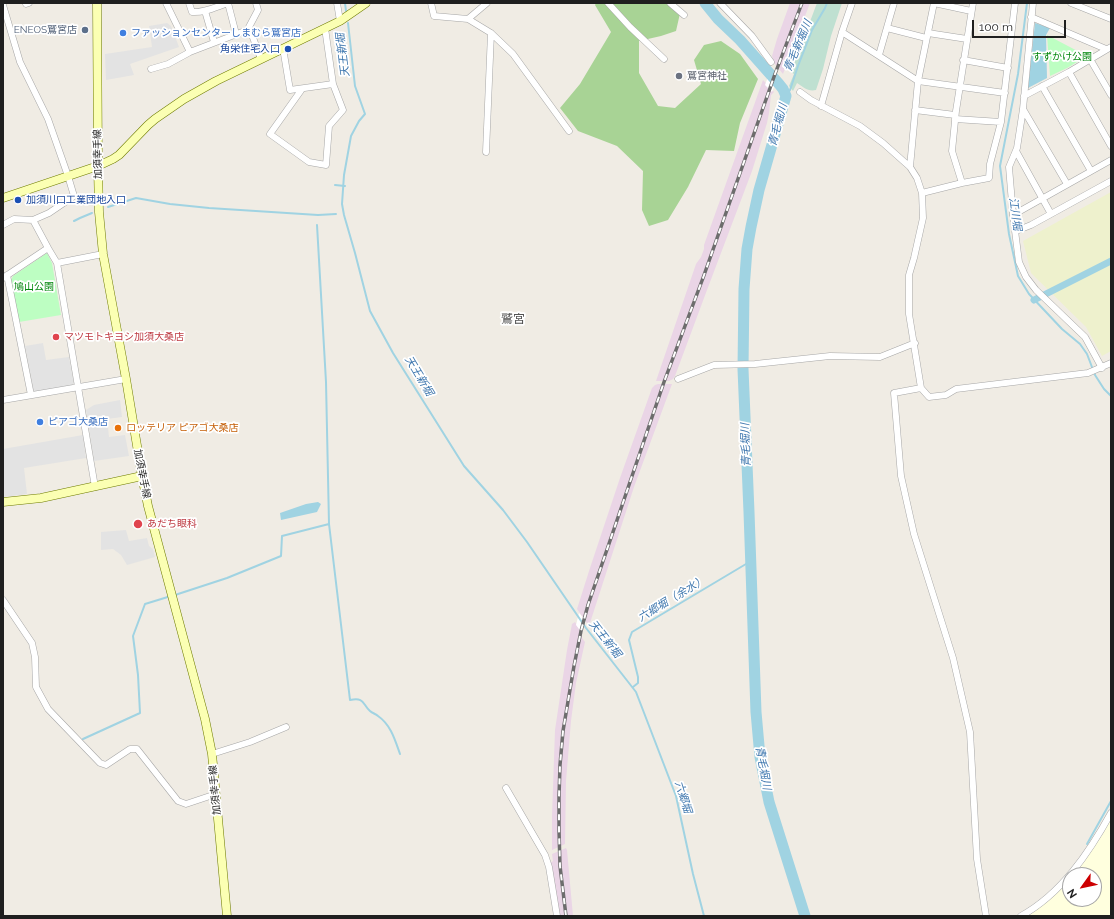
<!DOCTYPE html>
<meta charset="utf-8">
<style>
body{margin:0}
#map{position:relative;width:1114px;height:919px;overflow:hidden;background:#f0ece4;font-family:Raleway,sans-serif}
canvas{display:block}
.frame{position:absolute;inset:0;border:4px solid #1f1f1f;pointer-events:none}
.north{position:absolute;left:1062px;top:867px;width:40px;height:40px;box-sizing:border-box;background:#fff;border:1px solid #a5a5a5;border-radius:50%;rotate:237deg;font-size:11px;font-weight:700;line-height:16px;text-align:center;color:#1f1f1f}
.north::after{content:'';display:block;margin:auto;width:14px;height:18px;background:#cd0001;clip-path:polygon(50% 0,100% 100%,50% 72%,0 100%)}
.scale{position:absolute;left:972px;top:20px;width:94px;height:18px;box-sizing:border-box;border:2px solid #1f1f1f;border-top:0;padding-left:5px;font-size:12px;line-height:14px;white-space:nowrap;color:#1f1f1f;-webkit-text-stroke:3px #fff;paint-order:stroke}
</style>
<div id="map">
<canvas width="1114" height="919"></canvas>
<div class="frame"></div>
<div class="north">N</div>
<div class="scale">100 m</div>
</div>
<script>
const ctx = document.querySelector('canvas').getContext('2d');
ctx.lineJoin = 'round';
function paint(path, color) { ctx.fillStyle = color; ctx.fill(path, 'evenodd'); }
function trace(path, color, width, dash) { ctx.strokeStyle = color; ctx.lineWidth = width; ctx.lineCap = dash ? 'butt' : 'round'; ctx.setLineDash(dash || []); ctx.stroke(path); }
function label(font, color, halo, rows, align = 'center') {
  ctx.font = font + ' Raleway,"Noto Sans JP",sans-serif'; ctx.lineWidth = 3.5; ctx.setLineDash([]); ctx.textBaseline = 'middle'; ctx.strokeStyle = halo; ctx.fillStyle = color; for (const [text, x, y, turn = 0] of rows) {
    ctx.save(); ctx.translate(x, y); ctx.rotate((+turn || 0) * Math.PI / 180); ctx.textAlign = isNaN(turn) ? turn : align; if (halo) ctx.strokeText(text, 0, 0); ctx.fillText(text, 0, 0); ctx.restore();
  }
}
paint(new Path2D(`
 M 790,3 L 810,3 L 783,74 L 774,63 L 772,56 L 777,39 Z
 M 763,80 L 774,92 L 771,95 L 769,113 L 767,123 L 752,171 L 707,290 L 675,376 L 673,379 L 669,381 L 656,381 L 696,264 L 701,257 L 704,249 L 704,245 Z
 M 658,384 L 672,384 L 634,487 L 589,626 L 577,609 L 590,568 L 620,478 L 652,388 L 655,385 Z
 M 575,622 L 582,633 L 582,638 L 585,642 L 576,683 L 571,721 L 566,781 L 565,844 L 552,850 L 552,816 L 555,730 L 567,650 L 572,624 Z
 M 566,848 L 567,850 L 573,916 L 559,916 L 550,863 L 553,861 L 552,854 Z`), '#ead5e6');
paint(new Path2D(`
 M 1111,818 L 1111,916 L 1026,916 L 1055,895 L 1070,878 L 1070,899 L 1094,899 L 1094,875 L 1072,875 L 1080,866 L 1102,835 Z`), '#ffffde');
paint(new Path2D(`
 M 1111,192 L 1111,351 L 1102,356 L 1086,327 L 1031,273 L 1023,241 Z`), '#eef1cd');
paint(new Path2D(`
 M 596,3 L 674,3 L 681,9 L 676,31 L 661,36 L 639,41 L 639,73 L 658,106 L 675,108 L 701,84 L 694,60 L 704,45 L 721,41 L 740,54 L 758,79 L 740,123 L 734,151 L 706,150 L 688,187 L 668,220 L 649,226 L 642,210 L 643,171 L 617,146 L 578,131 L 560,108 L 580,84 L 611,32 L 595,5 Z`), '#a8d395');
paint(new Path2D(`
 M 817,3 L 842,3 L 831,36 L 823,69 L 816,90 C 808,92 803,87 797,83 L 793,91 L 789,86 L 794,74 L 791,72 Z`), '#bfe0d1');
paint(new Path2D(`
 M 1047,35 L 1087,56 L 1067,68 L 1050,76 Z
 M 47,253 L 52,263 L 61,315 L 19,322 L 11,280 L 13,276 Z`), '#bdfec2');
paint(new Path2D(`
 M 167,23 L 171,26 L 179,47 L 130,64 L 134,75 L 106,80 L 105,54 L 152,47 L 149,26 Z
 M 43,343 L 46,360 L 69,357 L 74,383 L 72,386 L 34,393 L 25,346 Z
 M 120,400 L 122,417 L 107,419 L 109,437 L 125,435 L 129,456 L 94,461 L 86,410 L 94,405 Z
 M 83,435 L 86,458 L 24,468 L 27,494 L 3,497 L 3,449 Z
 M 126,530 L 129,541 L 147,538 L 149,546 L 153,549 L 155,557 L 127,565 L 121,555 L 113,549 L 101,550 L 101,532 Z`), '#e3e3e3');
paint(new Path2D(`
 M 1035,23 L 1050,28 L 1046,35 L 1047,78 L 1028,88 Z
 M 318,502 L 321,504 L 317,512 L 281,520 L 280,513 L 306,504 Z`), '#a0d3e2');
paint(new Path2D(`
 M 771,69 L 778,76 L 772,92 L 765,85 Z
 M 579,613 L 586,621 L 582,633 L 576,625 Z`), '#fff');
trace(new Path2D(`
 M 345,3 L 346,11
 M 1027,3 L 1018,74 L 1000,166 L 1009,234 L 1018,276 L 1029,294 L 1062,329 L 1080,344 L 1087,354 L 1095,375 L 1104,389 L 1111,396
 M 348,23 L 355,86 L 365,114 L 359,121 L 351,136 L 344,175 L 342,204 L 344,215 L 355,253 L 370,311 L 393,353 L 464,466 L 503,510 L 527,542 L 586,628 L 636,692 L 676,796 L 693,874 L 704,916
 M 786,96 L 790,90 L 798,66 L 812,30 L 825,8 L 827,3
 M 335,185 L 345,186
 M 108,207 L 136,198 L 170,204 L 209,208 L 318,215 L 336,214
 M 74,221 L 80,218 L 92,213
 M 329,524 L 350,700 C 365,697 362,704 370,711 C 372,713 376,714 378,716 C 391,725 395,740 400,754
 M 175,595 L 227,578 L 281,556 L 282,536 L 329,524 L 326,382 L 317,225
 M 633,687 L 638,683 L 638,677 L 629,640 L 632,632 L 746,564 L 751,564
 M 83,739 L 140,713 L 138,675 L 133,636 L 145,604 L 171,596
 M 1087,844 L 1111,801`), '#a0d3e2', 2);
trace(new Path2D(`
 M 1034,300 L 1111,261`), '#a0d3e2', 7);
trace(new Path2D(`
 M 705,3 L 718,19 L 740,40 L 779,84 L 783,89 L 786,96 L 759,190 L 751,227 L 747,249 L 744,289 L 743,369 L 749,512 L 756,712 L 760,757 L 769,802 L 805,916`), '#a0d3e2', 11);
const street = new Path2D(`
 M 166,3 L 190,52
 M 189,3 L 192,12 C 204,13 216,7 228,3
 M 228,3 L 236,34
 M 256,3 L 258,10 L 249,27 L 261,59
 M 337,3 L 340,21
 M 431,3 L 434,16 L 468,19 L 491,33 L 513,54 L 569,131
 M 608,3 L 630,27 L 664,59
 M 670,3 L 684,15
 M 720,3 L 752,36 L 771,62
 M 934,3 L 971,11
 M 1033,3 L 1023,109 L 1017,148 L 1009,167 L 1013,215 L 1019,262 L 1026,277 L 1036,290 L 1085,337 L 1102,368
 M 1071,3 L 1111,19
 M 26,4 L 29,3
 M 3,5 L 20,62 L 48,119 L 68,176 L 74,196 L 49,213 L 33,220 L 14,219 L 3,225
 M 205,11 L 214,42
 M 1031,17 L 1106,49
 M 468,19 L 487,3
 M 887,28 L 926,38
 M 842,32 L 918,81 L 1005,93
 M 928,33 L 967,39
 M 283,48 L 290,90 L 333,84 L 325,28
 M 879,55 L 894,3
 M 1090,59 L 1111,95
 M 963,60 L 1008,68
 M 151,69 L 168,64 L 190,52 L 250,29
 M 1069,72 L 1111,146
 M 1042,86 L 1091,171
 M 302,89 L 270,134 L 309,162 L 326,165 L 329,126 L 343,110 L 333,84
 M 800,92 L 811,100 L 860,126 L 883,143 L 910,167 L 917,178 L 922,193 L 923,218 L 914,258 L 909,275 L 909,314 L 921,388 L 929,397 L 946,395 L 956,389 L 1088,373 L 1111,363
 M 1024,96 L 1069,72 L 1111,47
 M 821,106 L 842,32 L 852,3
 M 1023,109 L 1067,184
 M 915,110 L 955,115
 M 955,119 L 1001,122
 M 1016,151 L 1051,214
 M 486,152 L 491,33
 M 910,167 L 918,81 L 934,3
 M 962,183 L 952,151 L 956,111 L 973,3
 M 922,193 L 962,183 L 989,178 L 990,164 L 1001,122 L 1015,3
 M 1013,215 L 1111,160
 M 33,220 L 48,248
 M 1016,231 L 1031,225 L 1111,181
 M 57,263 L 103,254
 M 7,275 L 31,395
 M 3,278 L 48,248 L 57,263 L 95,487
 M 678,379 L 714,365 L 755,364 L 830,356 L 880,357 L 915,343
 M 921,388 L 894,393 L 901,476 L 914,534 L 953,658 L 970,732 L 977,859 L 986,916
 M 3,400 L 126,379
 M 3,600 L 32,643 L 35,657 L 36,687 L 48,709 L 100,763 L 106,765 L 130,749 L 137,749 L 178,801 L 186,804 L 216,794
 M 212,754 L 250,742 L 286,727
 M 506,788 L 545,855 L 549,867 L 557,916
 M 1021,916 C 1061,894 1089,853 1111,813`);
const secondary = new Path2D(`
 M 97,3 L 98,166 L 99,212 L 103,254 L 126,379 L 142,476 L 148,506 L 205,719 L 212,754 L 227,916
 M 3,198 L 98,166 L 113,159 L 119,155 L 148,125 L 155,119 L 184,99 L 216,81 L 340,21 L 366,3
 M 3,502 L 41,498 L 142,476`);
trace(street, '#a6a6a6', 7);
trace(secondary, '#6e7b00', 9);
trace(street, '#fff', 6);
trace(secondary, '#fbffb3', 8);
const rail = new Path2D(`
 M 566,916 L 560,866 L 559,830 L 559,797 L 560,765 L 563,731 L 574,666 L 581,631 L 588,605 L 613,532 L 664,382 L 703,278 L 775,74 L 802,3`);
trace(rail, '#6d6d6d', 3.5);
trace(rail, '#fff', 2, [6]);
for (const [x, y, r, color] of [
 [85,30,4,"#5c6f8a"],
 [123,33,4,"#3f7fe0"],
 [288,49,4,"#1a4fb4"],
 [679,76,4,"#6b7280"],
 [18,200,4,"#1a4fb4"],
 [56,337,4,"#e0444e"],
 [40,422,4,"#3f7fe0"],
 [118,428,4,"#e8710a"],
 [138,524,5,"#e0444e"]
]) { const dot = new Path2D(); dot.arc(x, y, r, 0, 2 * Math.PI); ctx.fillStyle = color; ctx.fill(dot); trace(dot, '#fff', 1.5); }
label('10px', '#4e5e75', '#fff', [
 ["ENEOS鷲宮店",77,30]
], 'right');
label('10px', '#366cbe', '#fff', [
 ["ファッションセンターしまむら鷲宮店",131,33],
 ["ピアゴ大桑店",48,422]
], 'left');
label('10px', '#164399', '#fff', [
 ["角栄住宅入口",280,49],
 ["加須川口工業団地入口",26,200,"left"]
], 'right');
label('10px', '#02870c', '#fff', [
 ["すずかけ公園",1062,57],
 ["鳩山公園",34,287]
]);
label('10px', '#5b616d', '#fff', [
 ["鷲宮神社",687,76]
], 'left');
label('10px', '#1f1f1f', '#fff', [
 ["加須幸手線",98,154,-91],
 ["加須幸手線",142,474,79],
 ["加須幸手線",215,790,-95]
]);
label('10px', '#be3a42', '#fff', [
 ["マツモトキヨシ加須大桑店",64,337],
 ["あだち眼科",147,524]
], 'left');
label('10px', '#c56008', '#fff', [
 ["ロッテリア ピアゴ大桑店",126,428]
], 'left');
label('italic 11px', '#4078af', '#fff', [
 ["青毛新堀川",798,46,-67],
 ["天王新堀",343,55,-97],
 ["青毛堀川",778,125,-75],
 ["江川堀",1015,214,82],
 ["天王新堀",419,376,59],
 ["青毛堀川",746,445,-92],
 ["六郷堀（余水）",672,599,-31],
 ["天王新堀",605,639,52],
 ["青毛堀川",763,768,80],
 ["六郷堀",683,797,73]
]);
label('12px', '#525252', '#fff', [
 ["鷲宮",513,319]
]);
</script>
